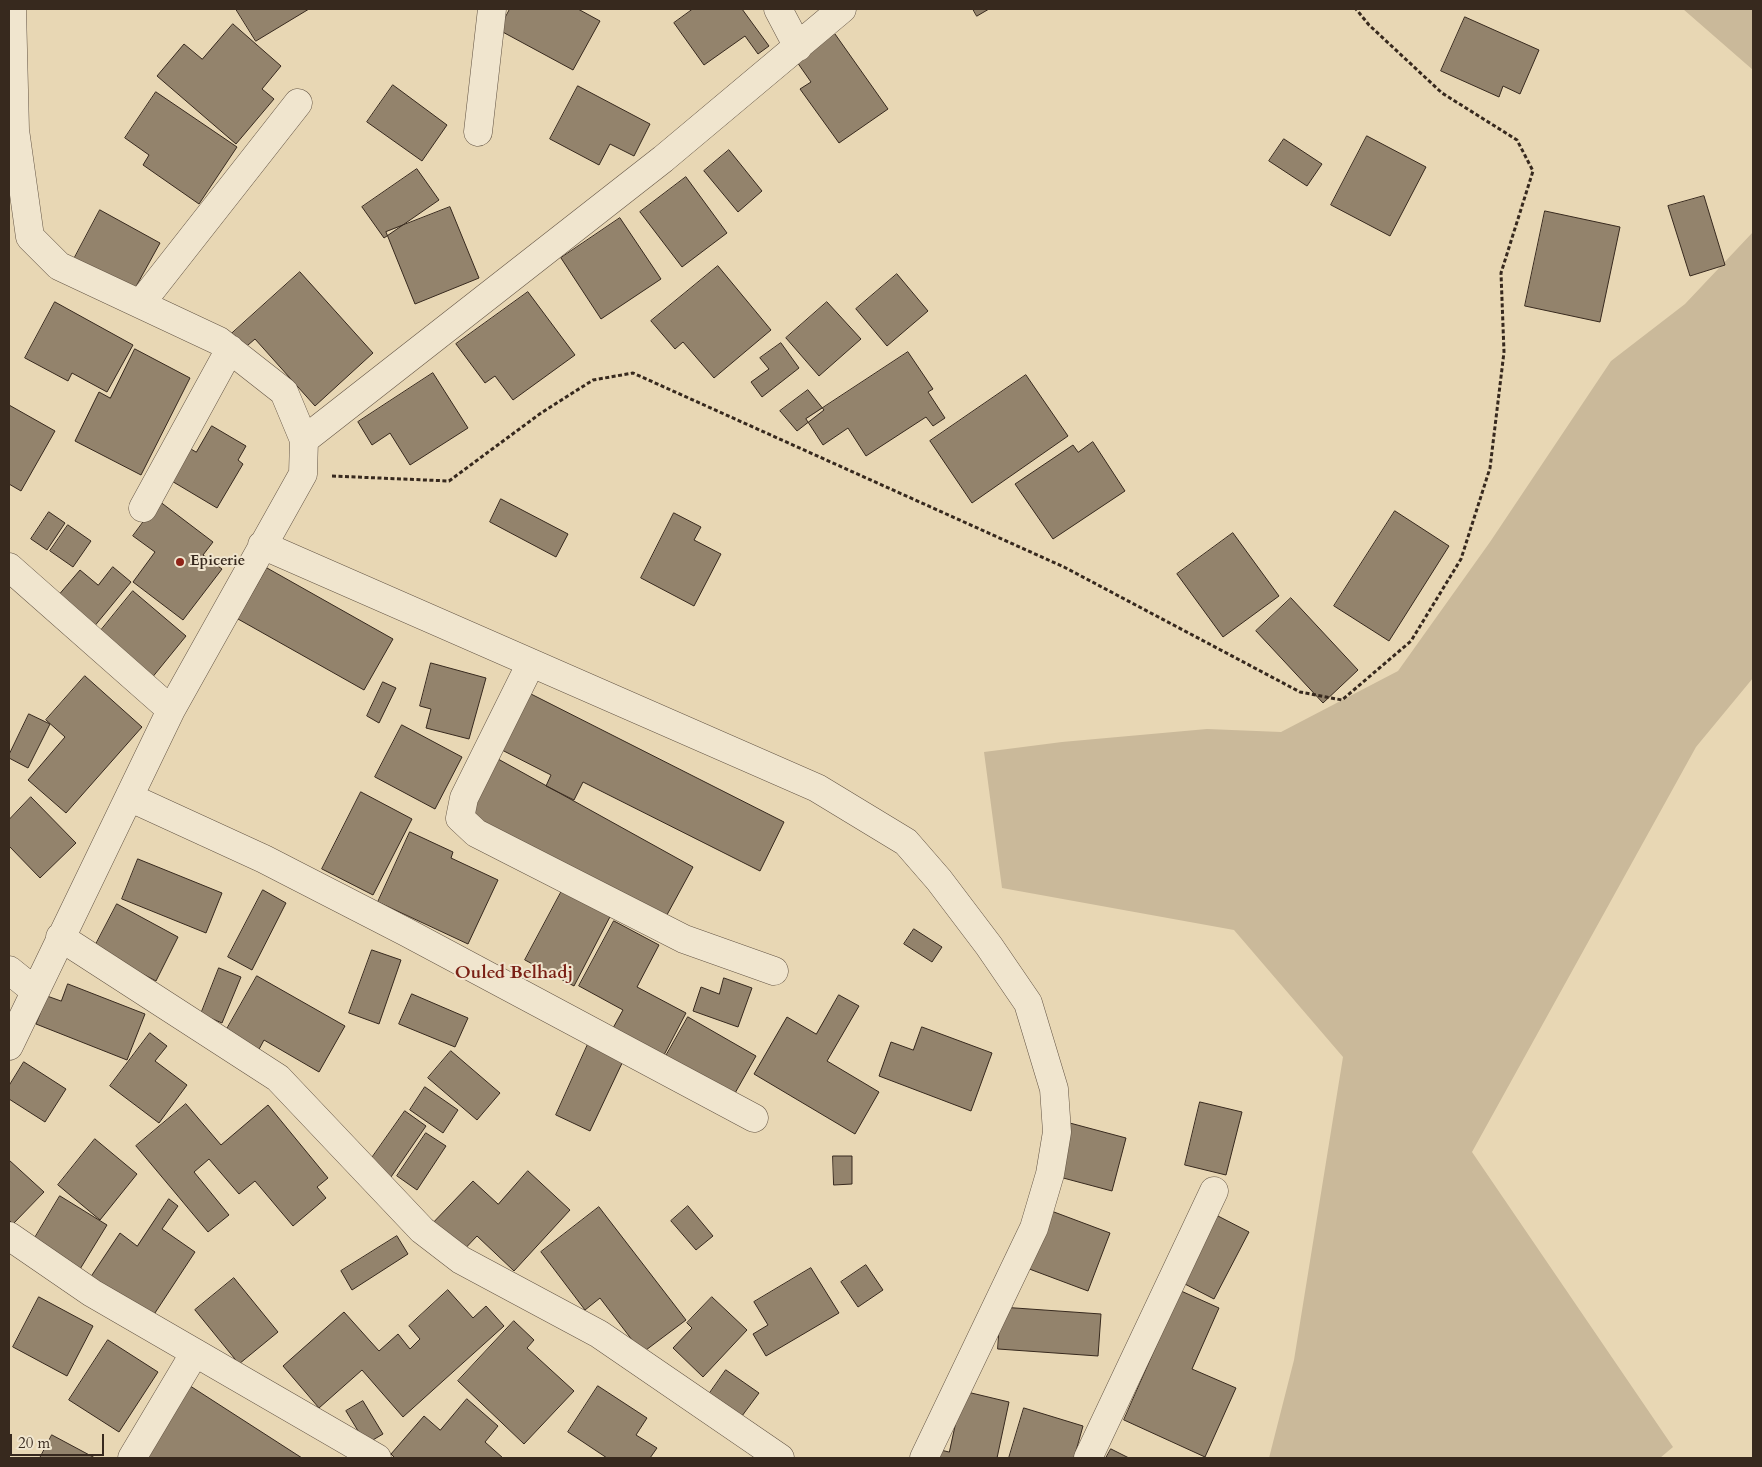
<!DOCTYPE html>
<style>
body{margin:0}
#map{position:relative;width:1762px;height:1467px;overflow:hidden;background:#e8d7b4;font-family:Cardo,serif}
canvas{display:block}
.frame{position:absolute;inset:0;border:10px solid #37291e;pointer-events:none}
.scale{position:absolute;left:10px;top:1434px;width:94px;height:22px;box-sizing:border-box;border:2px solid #37291e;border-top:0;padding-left:6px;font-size:15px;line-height:18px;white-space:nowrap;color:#37291e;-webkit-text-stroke:4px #f0e5ce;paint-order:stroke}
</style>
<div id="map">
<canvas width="1762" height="1467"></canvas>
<div class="frame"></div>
<div class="scale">20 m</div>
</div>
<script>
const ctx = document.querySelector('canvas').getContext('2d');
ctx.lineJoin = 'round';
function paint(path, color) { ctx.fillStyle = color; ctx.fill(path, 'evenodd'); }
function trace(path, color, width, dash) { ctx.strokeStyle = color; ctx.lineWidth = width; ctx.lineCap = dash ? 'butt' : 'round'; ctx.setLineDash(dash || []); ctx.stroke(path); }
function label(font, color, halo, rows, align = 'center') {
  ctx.font = font + ' Cardo,serif'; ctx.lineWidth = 4; ctx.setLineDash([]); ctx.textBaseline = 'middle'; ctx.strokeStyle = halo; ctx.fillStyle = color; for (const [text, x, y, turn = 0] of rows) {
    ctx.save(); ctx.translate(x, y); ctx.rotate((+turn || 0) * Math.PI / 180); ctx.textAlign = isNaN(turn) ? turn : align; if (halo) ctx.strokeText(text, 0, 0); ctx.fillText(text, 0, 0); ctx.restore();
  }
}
paint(new Path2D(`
 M 1683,9 L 1753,9 L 1753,70 Z
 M 1753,232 L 1753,678 L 1696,747 L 1472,1152 L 1673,1447 L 1660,1458 L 1269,1458 L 1294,1360 L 1343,1057 L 1234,930 L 1002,888 L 984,752 L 1062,742 L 1207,729 L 1281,732 L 1398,671 L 1490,542 L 1611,361 L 1685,304 Z`), '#cab99a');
const building = new Path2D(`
 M 236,9 L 309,9 L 256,41 Z
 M 510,9 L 578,9 L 600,21 L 573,70 L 499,30 Z
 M 693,9 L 742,9 L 769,46 L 758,54 L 745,36 L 704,65 L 674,23 Z
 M 973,9 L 989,9 L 977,16 Z
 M 1465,17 L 1539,50 L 1520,94 L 1503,86 L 1499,97 L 1441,71 Z
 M 233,24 L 281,66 L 262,89 L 274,99 L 236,144 L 157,76 L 184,44 L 202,59 Z
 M 835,34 L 888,109 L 839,143 L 800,89 L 811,82 L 797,62 Z
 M 393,85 L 447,125 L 422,161 L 367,122 Z
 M 578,86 L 650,124 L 634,156 L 610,144 L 599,165 L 550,139 Z
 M 156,92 L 237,147 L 199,204 L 143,165 L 149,155 L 125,138 Z
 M 1367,136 L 1426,167 L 1390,236 L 1331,205 Z
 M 1284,139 L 1322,164 L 1307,186 L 1269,161 Z
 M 729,150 L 762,191 L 738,212 L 704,171 Z
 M 417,169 L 439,200 L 384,238 L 362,207 Z
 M 686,177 L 727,233 L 682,267 L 640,212 Z
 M 1704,196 L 1725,265 L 1690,276 L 1668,206 Z
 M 450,207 L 479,278 L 415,304 L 386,232 Z
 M 100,210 L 160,243 L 133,292 L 74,259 Z
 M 1545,211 L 1620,227 L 1600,322 L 1525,306 Z
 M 620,218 L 661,279 L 601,319 L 561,258 Z
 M 718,266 L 771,330 L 714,378 L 683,342 L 675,349 L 651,321 Z
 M 300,272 L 373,353 L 315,406 L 255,339 L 241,351 L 228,337 Z
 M 897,274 L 928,311 L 887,346 L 856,309 Z
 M 528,292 L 575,355 L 513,400 L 495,376 L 485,383 L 456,344 Z
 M 55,302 L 133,345 L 107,392 L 72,373 L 68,381 L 25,358 Z
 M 827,302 L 861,339 L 819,376 L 786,338 Z
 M 781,343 L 799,368 L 762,397 L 751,382 L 769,369 L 760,358 Z
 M 135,349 L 190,378 L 141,475 L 75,441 L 99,392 L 110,398 Z
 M 908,352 L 933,389 L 928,392 L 945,418 L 933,426 L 926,417 L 866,456 L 848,428 L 823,445 L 806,419 Z
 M 433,373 L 468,428 L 410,465 L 390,433 L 372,445 L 358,422 Z
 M 1026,375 L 1068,436 L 972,503 L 930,441 Z
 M 808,390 L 824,410 L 797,431 L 780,411 Z
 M 9,405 L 55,431 L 21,491 L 9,484 Z
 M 212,426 L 246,446 L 238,460 L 243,464 L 217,508 L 165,477 L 184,445 L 196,452 Z
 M 1093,442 L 1125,491 L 1053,539 L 1015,484 L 1073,445 L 1078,452 Z
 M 501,499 L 568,534 L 556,557 L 490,522 Z
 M 159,501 L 213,542 L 203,555 L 222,569 L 183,620 L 133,582 L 155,552 L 133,536 Z
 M 1395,511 L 1449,546 L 1389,641 L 1334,606 Z
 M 49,512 L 65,523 L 47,550 L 31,539 Z
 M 674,513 L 701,527 L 694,540 L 721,554 L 694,606 L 641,578 Z
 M 68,525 L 91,541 L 73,567 L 50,551 Z
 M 1233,533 L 1279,596 L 1223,637 L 1177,574 Z
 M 113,567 L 131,582 L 93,628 L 57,597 L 80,570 L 98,585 Z
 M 267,568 L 393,639 L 364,690 L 238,619 Z
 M 133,591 L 186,636 L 151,679 L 98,634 Z
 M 1291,598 L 1358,670 L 1323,703 L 1256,631 Z
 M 431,663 L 486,678 L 469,739 L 426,728 L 431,709 L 420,706 Z
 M 85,676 L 142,727 L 66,813 L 28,780 L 65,737 L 46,720 Z
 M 383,682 L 396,688 L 379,723 L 367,716 Z
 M 527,692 L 784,822 L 760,871 L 583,782 L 574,800 L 546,786 L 551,775 L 498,748 Z
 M 29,714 L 50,724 L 28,768 L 9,758 L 9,755 Z
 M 402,725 L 462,757 L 435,809 L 375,777 Z
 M 498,759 L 693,867 L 662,924 L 467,816 Z
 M 361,792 L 412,819 L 373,895 L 322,869 Z
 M 31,797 L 76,843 L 40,878 L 9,846 L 9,820 Z
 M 410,832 L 453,852 L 451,858 L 498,880 L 468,944 L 378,902 Z
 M 138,859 L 222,893 L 206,933 L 122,899 Z
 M 565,885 L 613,911 L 574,986 L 525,960 Z
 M 263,890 L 286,903 L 252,970 L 228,957 Z
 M 117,904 L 178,937 L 156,981 L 94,948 Z
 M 614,921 L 659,945 L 637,987 L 686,1013 L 664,1055 L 613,1028 L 623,1010 L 579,986 Z
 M 914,929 L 942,947 L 932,962 L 904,944 Z
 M 372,950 L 401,960 L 379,1024 L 349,1013 Z
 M 219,968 L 241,977 L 222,1023 L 201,1014 Z
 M 257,976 L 345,1026 L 319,1072 L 264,1040 L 256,1055 L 223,1036 Z
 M 724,978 L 752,988 L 738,1027 L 693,1011 L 701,987 L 719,994 Z
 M 68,984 L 145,1014 L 127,1060 L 36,1024 L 47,996 L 61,1001 Z
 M 412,994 L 468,1018 L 455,1047 L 399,1024 Z
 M 839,995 L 859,1006 L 827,1061 L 879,1092 L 855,1134 L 754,1074 L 787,1017 L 816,1034 Z
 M 688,1017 L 756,1056 L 730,1102 L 662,1063 Z
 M 922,1027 L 992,1053 L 971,1111 L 879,1076 L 891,1042 L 913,1050 Z
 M 150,1033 L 167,1046 L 155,1061 L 187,1085 L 159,1123 L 110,1086 Z
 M 589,1042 L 624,1059 L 590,1131 L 556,1115 Z
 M 451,1051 L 500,1093 L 477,1120 L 428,1078 Z
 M 24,1062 L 66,1089 L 45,1122 L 9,1099 L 9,1086 Z
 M 425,1087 L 458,1110 L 443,1133 L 410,1110 Z
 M 1200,1102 L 1242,1112 L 1226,1175 L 1185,1165 Z
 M 186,1104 L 221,1145 L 268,1105 L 328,1178 L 317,1187 L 326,1198 L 293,1226 L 255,1181 L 239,1194 L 209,1159 L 194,1172 L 229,1215 L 208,1232 L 136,1146 Z
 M 405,1111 L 426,1126 L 391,1177 L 369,1162 Z
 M 1066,1122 L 1126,1138 L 1112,1191 L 1052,1175 Z
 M 426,1133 L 446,1146 L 417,1190 L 397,1176 Z
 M 95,1139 L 137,1174 L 100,1220 L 58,1185 Z
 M 833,1156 L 852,1156 L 852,1184 L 834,1185 Z
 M 9,1160 L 44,1192 L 13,1224 L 9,1220 Z
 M 528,1171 L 570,1210 L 514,1271 L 477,1236 L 458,1256 L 428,1228 L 473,1181 L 498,1204 Z
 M 60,1196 L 107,1225 L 77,1274 L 30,1246 Z
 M 169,1199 L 178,1206 L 162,1229 L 195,1252 L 151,1319 L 90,1278 L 120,1233 L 137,1246 Z
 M 688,1206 L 713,1236 L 696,1250 L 671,1221 Z
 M 599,1207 L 686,1320 L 642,1353 L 600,1298 L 585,1310 L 541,1252 Z
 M 1046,1209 L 1110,1233 L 1088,1291 L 1024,1267 Z
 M 1216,1215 L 1249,1232 L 1214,1299 L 1181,1282 Z
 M 397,1236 L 408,1254 L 352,1290 L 341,1271 Z
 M 866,1265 L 883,1290 L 858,1307 L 841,1282 Z
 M 811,1268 L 839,1313 L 766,1356 L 753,1334 L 768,1325 L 754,1302 Z
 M 234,1278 L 278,1332 L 239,1364 L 195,1310 Z
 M 448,1290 L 473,1318 L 486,1306 L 504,1326 L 403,1417 L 362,1370 L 319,1408 L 283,1366 L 344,1312 L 379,1351 L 398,1334 L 410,1349 L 420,1339 L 409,1326 Z
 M 1181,1291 L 1219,1308 L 1192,1369 L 1236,1388 L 1205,1457 L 1124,1420 Z
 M 39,1297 L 93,1326 L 67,1376 L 13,1347 Z
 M 712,1297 L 747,1330 L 703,1377 L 673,1348 L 692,1328 L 687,1323 Z
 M 1001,1307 L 1101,1314 L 1098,1356 L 998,1349 Z
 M 514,1321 L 534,1340 L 527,1348 L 574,1391 L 524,1444 L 458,1381 Z
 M 108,1340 L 158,1372 L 119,1432 L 69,1400 Z
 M 726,1370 L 759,1393 L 739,1420 L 707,1397 Z
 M 184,1382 L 302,1458 L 134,1458 Z
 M 598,1386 L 647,1418 L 636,1435 L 657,1448 L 650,1458 L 607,1458 L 568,1432 Z
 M 963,1391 L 1009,1402 L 997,1458 L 930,1458 L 932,1448 L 949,1452 Z
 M 467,1399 L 498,1426 L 485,1442 L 503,1458 L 395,1458 L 391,1454 L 424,1416 L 440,1430 Z
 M 363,1401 L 383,1434 L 366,1444 L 346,1411 Z
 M 1024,1408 L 1083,1426 L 1074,1458 L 1009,1458 Z
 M 52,1435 L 95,1458 L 40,1458 Z
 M 1111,1449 L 1129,1458 L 1106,1458 Z`);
paint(building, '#93836c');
trace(building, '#37291e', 1);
const minor = new Path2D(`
 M 778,9 L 798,47
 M 478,132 L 492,9
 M 141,303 L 298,103
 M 304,440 L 663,159 L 842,9
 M 143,508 L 230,349
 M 262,545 L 817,788 L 906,842 L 939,880 L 989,946 L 1028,1003 L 1054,1089 L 1057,1132 L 1050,1174 L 1034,1228 L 924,1458
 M 9,567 L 171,710
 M 531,663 L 464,798 L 460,818 L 476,833 L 684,939 L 774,971
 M 131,798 L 264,859 L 406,932 L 754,1118
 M 60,937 L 278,1078 L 422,1230 L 461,1260 L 599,1334 L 780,1458
 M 9,970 L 35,991
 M 9,1046 L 171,710 L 303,474 L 304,440 L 284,392 L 219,341 L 59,266 L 30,237 L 15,130 L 12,9
 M 9,1236 L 92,1293 L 377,1458
 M 132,1458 L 194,1354
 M 1088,1458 L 1214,1191`);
trace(minor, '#635444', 29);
trace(new Path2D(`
 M 332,476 L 449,481 L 541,413 L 593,380 L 633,373 L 1064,567 L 1300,692 L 1342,700 L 1411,641 L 1461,559 L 1490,468 L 1504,352 L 1501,273 L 1533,171 L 1517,140 L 1442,93 L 1369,25 L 1356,9`), '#37291e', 3, [4, 2.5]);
trace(minor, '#f0e5ce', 28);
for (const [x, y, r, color] of [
 [180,562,5,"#8f2418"]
]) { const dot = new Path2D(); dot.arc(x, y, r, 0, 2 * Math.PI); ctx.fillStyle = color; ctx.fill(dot); trace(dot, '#f0e5ce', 2); }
label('bold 15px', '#37291e', '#f0e5ce', [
 ["Epicerie",190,562]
], 'left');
label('bold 18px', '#7a1f14', '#f0e5ce', [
 ["Ouled Belhadj",514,974]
]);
</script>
